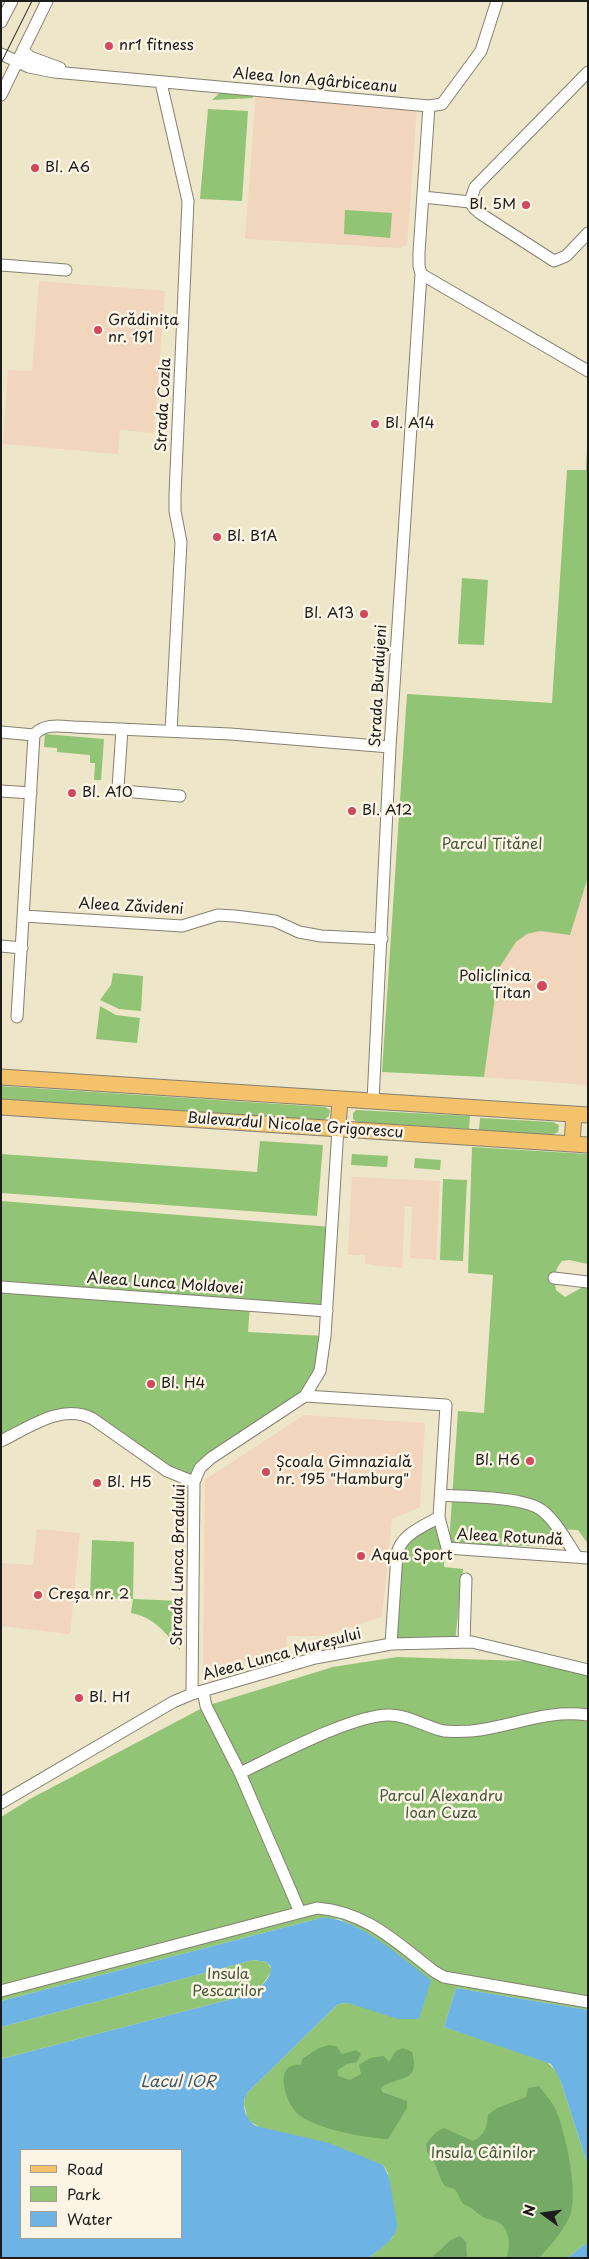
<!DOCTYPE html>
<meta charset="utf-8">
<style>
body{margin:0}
#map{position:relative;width:589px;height:2259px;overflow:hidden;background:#ede6c8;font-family:"Playpen Sans",sans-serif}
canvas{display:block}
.frame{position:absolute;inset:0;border:2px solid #1c1c1c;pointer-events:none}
.legend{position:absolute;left:20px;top:2149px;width:162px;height:90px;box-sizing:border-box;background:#fcf5e5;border:1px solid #a29e95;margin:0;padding:6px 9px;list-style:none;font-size:15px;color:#1c1c1c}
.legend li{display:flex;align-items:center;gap:10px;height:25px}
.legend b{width:25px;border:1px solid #a29e95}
.north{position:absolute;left:519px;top:2189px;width:50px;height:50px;-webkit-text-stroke:4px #fcf5e5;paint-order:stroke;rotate:284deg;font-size:14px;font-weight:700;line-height:20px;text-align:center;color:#1c1c1c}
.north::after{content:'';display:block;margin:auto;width:18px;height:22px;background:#1c1c1c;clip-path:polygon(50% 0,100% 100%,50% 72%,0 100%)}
</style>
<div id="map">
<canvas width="589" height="2259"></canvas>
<div class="frame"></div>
<ul class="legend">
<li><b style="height:6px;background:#f3c26a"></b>Road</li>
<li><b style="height:14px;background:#92c475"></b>Park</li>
<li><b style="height:14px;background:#6db3e4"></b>Water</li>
</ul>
<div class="north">N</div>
</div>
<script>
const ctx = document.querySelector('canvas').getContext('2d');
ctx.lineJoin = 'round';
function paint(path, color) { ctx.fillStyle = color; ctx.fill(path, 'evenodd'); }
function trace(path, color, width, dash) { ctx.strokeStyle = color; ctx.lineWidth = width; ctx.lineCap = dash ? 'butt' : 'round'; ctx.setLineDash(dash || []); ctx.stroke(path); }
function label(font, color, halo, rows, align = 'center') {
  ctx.font = font + ' "Playpen Sans",sans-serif'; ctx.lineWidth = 5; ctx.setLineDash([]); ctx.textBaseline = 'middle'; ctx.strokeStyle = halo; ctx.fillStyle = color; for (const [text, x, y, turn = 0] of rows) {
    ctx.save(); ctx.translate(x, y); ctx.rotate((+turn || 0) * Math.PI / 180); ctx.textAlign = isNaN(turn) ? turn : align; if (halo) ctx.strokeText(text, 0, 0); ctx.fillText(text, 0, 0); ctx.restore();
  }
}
paint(new Path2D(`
 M 256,93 L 417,107 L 407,245 L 399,248 L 245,239 Z
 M 39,281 L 165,291 L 154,433 L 120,430 L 118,454 L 3,444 L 8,370 L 32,371 Z
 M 588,877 L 588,1085 L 484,1077 L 499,968 L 516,942 L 527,934 L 540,931 L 570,935 Z
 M 352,1177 L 440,1181 L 436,1260 L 410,1258 L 412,1207 L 405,1207 L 402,1268 L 365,1264 L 366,1255 L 348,1255 Z
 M 304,1415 L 425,1423 L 420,1507 L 392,1519 L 382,1617 L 323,1636 L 287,1636 L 286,1653 L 203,1674 L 205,1480 Z
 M 37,1529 L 80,1533 L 70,1634 L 1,1626 L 1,1563 L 33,1565 Z`), '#f1d5bd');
paint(new Path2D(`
 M 225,88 L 254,88 L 253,98 L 212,100 Z
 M 208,109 L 248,111 L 242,201 L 200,199 Z
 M 345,210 L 392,213 L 390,238 L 344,234 Z
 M 588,422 L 588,877 L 570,935 L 540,931 L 527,934 L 516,942 L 499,968 L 484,1077 L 382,1072 L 407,694 L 552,703 L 567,470 L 586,470 Z
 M 462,578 L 488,580 L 484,645 L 458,644 Z
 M 45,734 L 104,739 L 101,780 L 94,780 L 95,763 L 90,763 L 90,755 L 57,752 L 57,748 L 44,747 Z
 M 113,973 L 143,976 L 141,1011 L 119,1009 L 100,1000 L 111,985 Z
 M 100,1006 L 116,1015 L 140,1018 L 137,1043 L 96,1039 Z
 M 1,1086 L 325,1107 L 330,1110 L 329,1116 L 324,1120 L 1,1099 Z
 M 356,1110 L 470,1116 L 469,1129 L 357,1122 L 353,1119 L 353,1113 Z
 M 480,1118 L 553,1122 L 559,1125 L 558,1132 L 552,1135 L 479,1130 Z
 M 260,1141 L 323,1145 L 317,1216 L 1,1193 L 1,1154 L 257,1172 Z
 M 472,1147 L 588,1154 L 588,1264 L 569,1260 L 562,1261 C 554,1270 554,1278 556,1290 L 565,1297 L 588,1284 L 588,1544 L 578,1530 L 558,1529 L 570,1547 L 449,1544 L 458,1411 L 484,1413 L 493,1275 L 468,1273 Z
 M 352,1154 L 388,1156 L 387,1167 L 351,1165 Z
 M 415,1158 L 441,1160 L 440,1170 L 414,1168 Z
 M 443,1179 L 467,1180 L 463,1261 L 440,1260 Z
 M 1,1201 L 332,1227 L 327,1311 L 250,1306 L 248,1332 L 325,1336 L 314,1383 L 211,1458 L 194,1482 L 72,1413 L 1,1441 Z
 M 439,1517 L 445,1544 L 444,1567 L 463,1569 L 455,1642 L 391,1644 L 398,1549 Z
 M 92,1540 L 134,1542 L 133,1599 L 181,1601 L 180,1650 C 166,1633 154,1617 131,1613 L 133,1599 L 90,1598 Z
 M 397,1657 L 526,1661 L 588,1674 L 588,2010 L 456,1988 L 444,2027 L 546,2061 L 558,2073 L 588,2166 L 588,2242 L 567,2258 L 369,2258 L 393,2237 L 388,2173 L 383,2165 L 259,2127 L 248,2120 L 244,2104 L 245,2095 L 338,2004 L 348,2003 L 406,2018 L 419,2019 L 362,1930 L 339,1919 L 317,1919 L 1,2001 L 1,1817 L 30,1799 L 206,1706 L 333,1667 Z
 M 253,1960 L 267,1962 L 272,1970 L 261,1987 L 247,1995 L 1,2059 L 1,2027 Z`), '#92c475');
paint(new Path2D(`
 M 329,2045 L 336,2046 L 342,2054 L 356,2050 L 361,2054 L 357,2062 L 347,2064 L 338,2070 L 338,2076 L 350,2080 L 361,2074 L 359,2065 L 370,2058 L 384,2056 L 389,2062 L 396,2051 L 403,2048 L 412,2052 C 421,2084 398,2075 381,2088 L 382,2092 L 407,2101 L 407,2108 L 388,2139 C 365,2138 317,2129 299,2115 C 285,2103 272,2062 301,2065 L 302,2059 L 319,2048 Z
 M 539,2086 C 544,2093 551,2100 555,2108 C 565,2130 580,2195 569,2218 C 562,2233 550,2246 539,2258 L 506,2258 C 511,2248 510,2232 501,2224 C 497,2220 488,2220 483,2217 C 475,2212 475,2209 463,2204 L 455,2189 L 445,2186 L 441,2180 L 435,2163 L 427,2152 L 426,2144 L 436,2132 L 444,2128 L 473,2141 C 485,2135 487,2127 488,2115 L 497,2108 L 526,2097 L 528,2088 Z
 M 460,2236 L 466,2242 L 467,2258 L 434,2258 L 433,2256 L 451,2240 Z`), '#75aa66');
paint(new Path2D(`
 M 321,1918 C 355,1915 404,1960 431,1980 L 419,2019 L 398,2019 L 348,2003 L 338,2004 L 247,2093 C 240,2104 246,2120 256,2126 L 329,2143 L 383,2165 L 389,2177 L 397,2225 C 397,2239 379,2249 369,2258 L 1,2258 L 1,2059 L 247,1995 C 258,1990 271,1980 271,1967 L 267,1962 L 253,1960 L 1,2027 L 1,2001 ZM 181,2150 L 181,2238 L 21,2238 L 21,2150 Z
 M 456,1988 L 588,2010 L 588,2166 L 560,2079 L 551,2064 L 444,2027 Z
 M 588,2242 L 588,2258 L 567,2258 Z`), '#6db3e4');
const minor = new Path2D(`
 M 1,22 L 12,1
 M 23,50 L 30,57 L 60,68
 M 1,54 L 29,67 L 54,72 L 429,106 L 442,104 L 481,51 L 497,1
 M 588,72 L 475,187 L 470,202 L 474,208 L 481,214 L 554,261 L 566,256 L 588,233
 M 161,83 L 188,201 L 175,494 L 175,511 L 181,542 L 171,731
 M 1,95 L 47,1
 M 429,106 L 419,252 L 419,266 L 421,274 L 588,371
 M 423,197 L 470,202
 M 1,265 L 66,270
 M 122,729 L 118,788 L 123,791 L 180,796
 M 1,732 L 34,735
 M 34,735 C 44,723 60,726 74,727 L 230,734 L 390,747
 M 1,791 L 31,793
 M 24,916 L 182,926 L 218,915 L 235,916 L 275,921 L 299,932 L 321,936 L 382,939
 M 1,946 L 22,948
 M 17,1017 L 34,735
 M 373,1101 L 390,747 L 421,274
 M 554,1278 L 588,1282
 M 1,1287 L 327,1311
 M 305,1396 L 446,1405 L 439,1517 L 447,1548 L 588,1558
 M 1,1441 C 28,1428 63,1402 93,1419 L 167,1471 L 194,1482
 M 441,1495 C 466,1497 527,1496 544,1512 C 558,1524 567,1542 577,1557
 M 464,1642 L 466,1579
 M 391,1644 L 397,1554 C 401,1534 423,1527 439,1517
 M 203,1691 L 206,1706 L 240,1773 L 300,1912
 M 192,1694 L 194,1482 L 200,1468 L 211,1458 L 305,1396 L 320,1371 L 325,1336 L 338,1128
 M 240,1773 C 276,1756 352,1715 389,1715 C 408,1715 426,1727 444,1731 C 453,1732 463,1731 471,1731 C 512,1727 545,1709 588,1715
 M 1,1803 L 173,1702 L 192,1694 L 315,1658 L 391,1644 L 472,1642 L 588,1670
 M 1,1991 L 317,1908 C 367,1912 397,1943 435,1972 L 444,1977 L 588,2002`);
const major = new Path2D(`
 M 1,1077 L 588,1115
 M 1,1107 L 588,1145
 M 338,1128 L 340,1099
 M 572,1144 L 574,1114`);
trace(minor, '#848172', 13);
trace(major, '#848172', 17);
trace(minor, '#fff', 11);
trace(major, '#f3c26a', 15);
trace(new Path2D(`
 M 1,63 L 32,1`), '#1c1c1c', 1);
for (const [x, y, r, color] of [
 [109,46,5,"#d1495b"],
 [35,168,5,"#d1495b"],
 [526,205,5,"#d1495b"],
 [98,330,5,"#d1495b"],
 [375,424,5,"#d1495b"],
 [217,537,5,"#d1495b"],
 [364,614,5,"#d1495b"],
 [72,793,5,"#d1495b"],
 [352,811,5,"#d1495b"],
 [542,986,6,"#d1495b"],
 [151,1384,5,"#d1495b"],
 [530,1461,5,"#d1495b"],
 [266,1472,5,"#d1495b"],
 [97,1483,5,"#d1495b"],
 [361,1556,5,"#d1495b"],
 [38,1595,5,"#d1495b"],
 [79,1698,5,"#d1495b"]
]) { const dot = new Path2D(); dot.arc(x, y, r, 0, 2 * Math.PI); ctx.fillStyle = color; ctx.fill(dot); trace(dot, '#fcf5e5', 2); }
label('15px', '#1c1c1c', '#fcf5e5', [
 ["nr1 fitness",119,46],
 ["Bl. A6",45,168],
 ["Bl. 5M",516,205,"right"],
 ["Grădinița",108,321],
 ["nr. 191",108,338],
 ["Bl. A14",385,424],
 ["Bl. B1A",227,537],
 ["Bl. A13",354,614,"right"],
 ["Bl. A10",82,793],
 ["Bl. A12",362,811],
 ["Policlinica",531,977,"right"],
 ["Titan",531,994,"right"],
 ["Bl. H4",161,1384],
 ["Bl. H6",520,1461,"right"],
 ["Școala Gimnazială",276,1463],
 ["nr. 195 \"Hamburg\"",276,1480],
 ["Bl. H5",107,1483],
 ["Aqua Sport",371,1556],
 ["Creșa nr. 2",48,1595],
 ["Bl. H1",89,1698]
], 'left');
label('15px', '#1c1c1c', '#fcf5e5', [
 ["Aleea Ion Agârbiceanu",315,81,5],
 ["Strada Cozla",164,405,-87],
 ["Strada Burdujeni",379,686,-87],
 ["Aleea Zăvideni",131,907,3],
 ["Bulevardul Nicolae Grigorescu",295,1126,4],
 ["Aleea Lunca Moldovei",165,1284,4],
 ["Aleea Rotundă",510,1538,3],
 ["Strada Lunca Bradului",179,1565,-89],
 ["Aleea Lunca Mureșului",282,1655,-15]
]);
label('15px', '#45573b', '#fcf5e5', [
 ["Parcul Titănel",492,845],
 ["Parcul Alexandru",441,1797],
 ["Ioan Cuza",441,1814],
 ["Insula",228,1975],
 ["Pescarilor",228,1992],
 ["Insula Câinilor",483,2154]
]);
label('italic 16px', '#3c586c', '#fcf5e5', [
 ["Lacul IOR",178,2083]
]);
</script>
